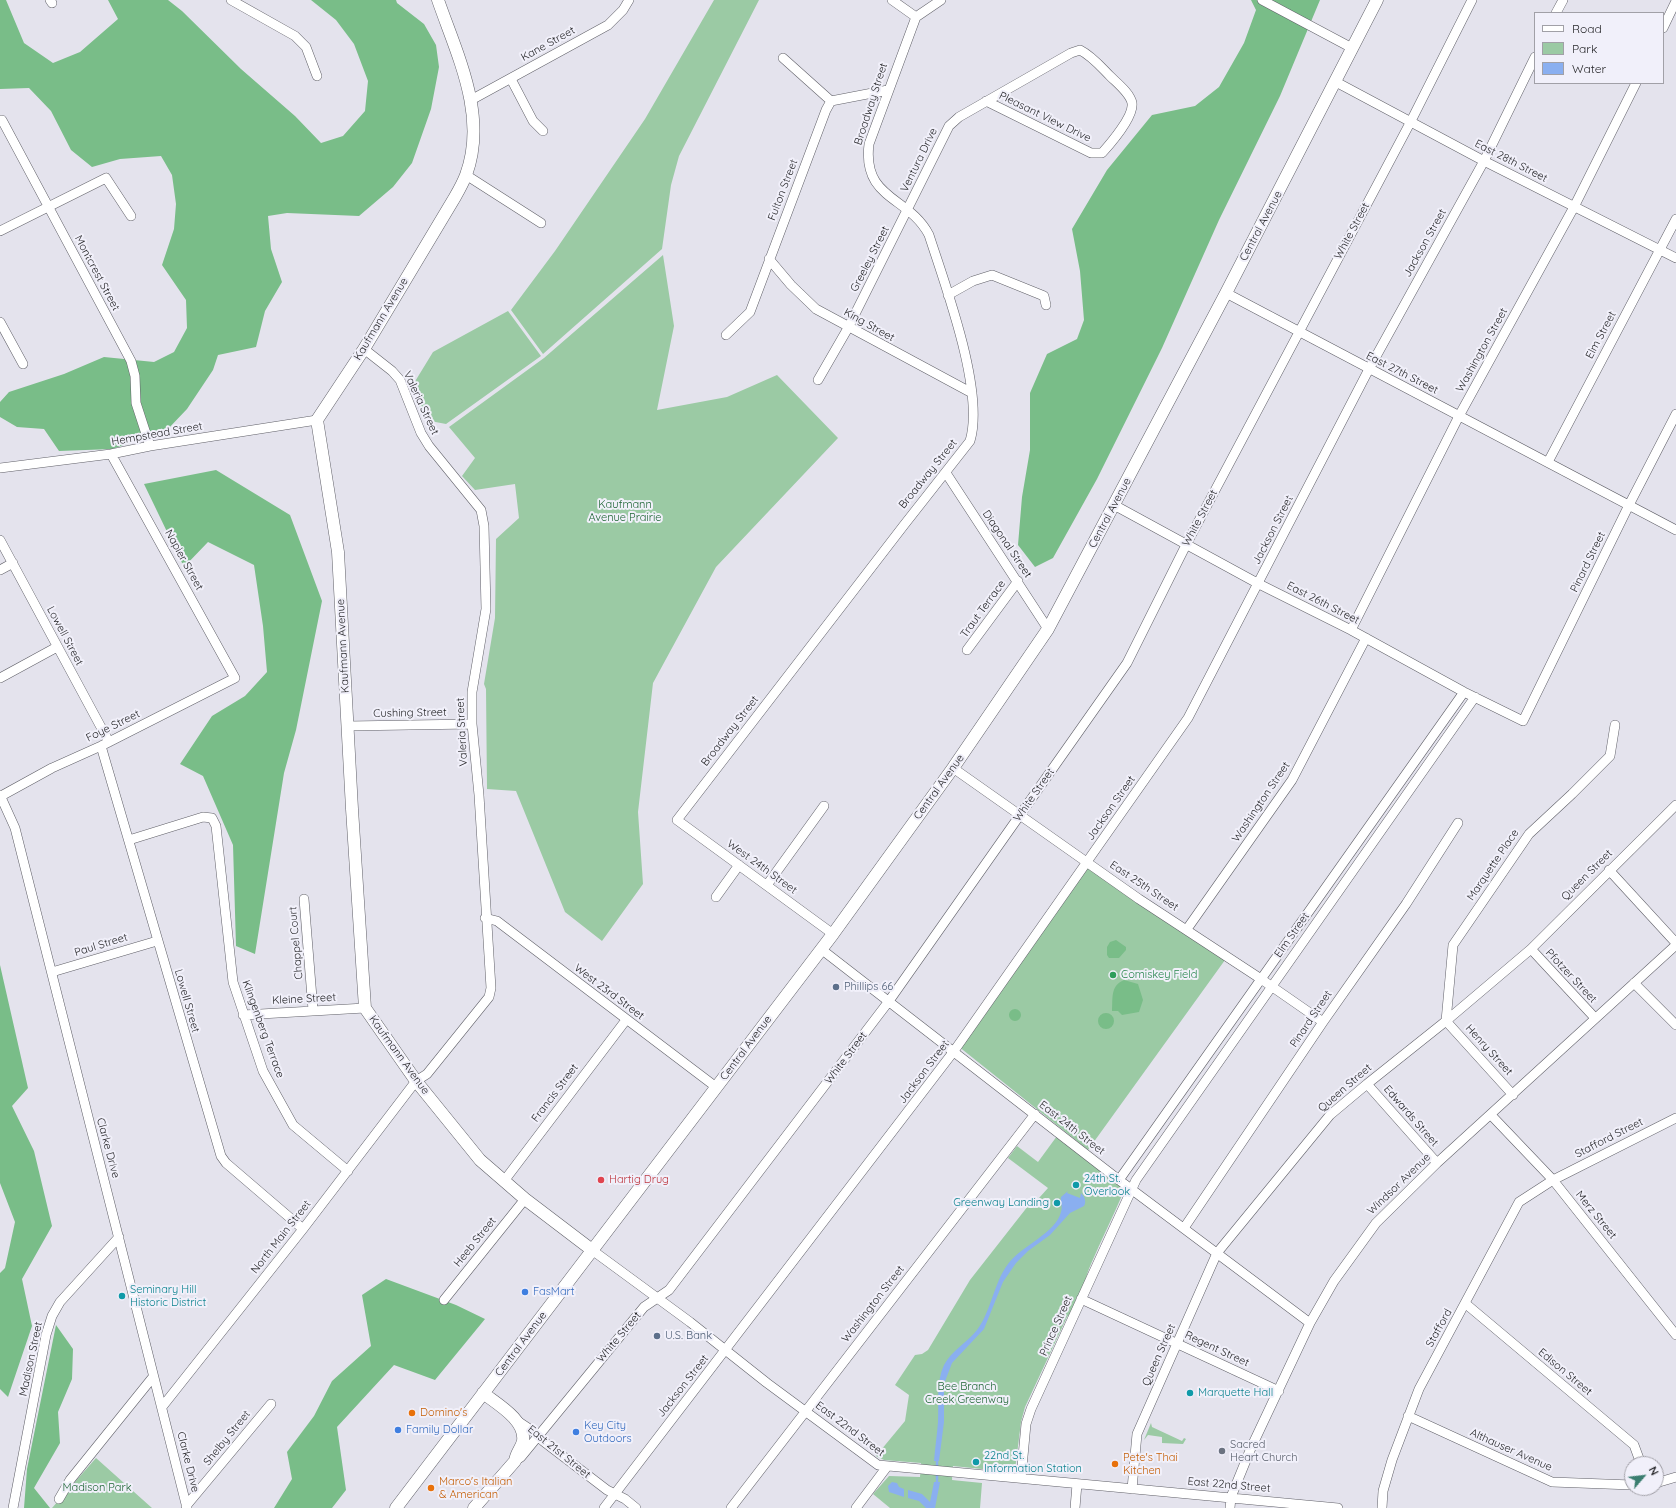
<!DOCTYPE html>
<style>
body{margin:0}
#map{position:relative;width:1676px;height:1508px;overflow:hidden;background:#e4e3ed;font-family:Quicksand,sans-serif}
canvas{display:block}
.legend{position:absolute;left:1534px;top:12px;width:130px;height:72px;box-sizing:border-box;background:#f1f0fa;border:1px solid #a1a0a7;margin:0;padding:5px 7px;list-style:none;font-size:12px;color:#28282b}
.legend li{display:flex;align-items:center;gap:8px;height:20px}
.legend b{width:20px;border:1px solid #a1a0a7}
.north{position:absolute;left:1624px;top:1456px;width:40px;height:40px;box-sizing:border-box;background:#f1f0fa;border:1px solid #a1a0a7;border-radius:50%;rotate:62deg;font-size:11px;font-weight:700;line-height:16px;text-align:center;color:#28282b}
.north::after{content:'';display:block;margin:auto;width:14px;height:18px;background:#3b7e70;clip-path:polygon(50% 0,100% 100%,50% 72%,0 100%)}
</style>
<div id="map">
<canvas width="1676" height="1508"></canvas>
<ul class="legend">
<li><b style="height:5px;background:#fff"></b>Road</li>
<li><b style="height:11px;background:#9bcaa4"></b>Park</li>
<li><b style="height:11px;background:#8aaff0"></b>Water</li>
</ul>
<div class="north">N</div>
</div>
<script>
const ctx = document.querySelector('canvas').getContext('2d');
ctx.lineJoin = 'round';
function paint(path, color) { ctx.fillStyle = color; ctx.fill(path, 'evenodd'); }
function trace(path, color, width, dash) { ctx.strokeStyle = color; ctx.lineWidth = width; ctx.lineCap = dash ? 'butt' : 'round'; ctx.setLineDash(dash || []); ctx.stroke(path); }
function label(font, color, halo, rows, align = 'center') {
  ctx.font = font + ' Quicksand,sans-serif'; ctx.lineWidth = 4; ctx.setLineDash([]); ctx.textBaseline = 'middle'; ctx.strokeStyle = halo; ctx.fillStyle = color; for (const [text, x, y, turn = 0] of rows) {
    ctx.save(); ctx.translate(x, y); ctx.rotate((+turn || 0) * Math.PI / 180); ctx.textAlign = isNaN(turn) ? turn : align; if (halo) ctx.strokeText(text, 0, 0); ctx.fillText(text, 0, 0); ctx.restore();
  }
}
paint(new Path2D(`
 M 714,0 L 759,0 L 679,156 L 671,185 L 662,249 L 543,354 L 511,310 L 555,251 L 645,119 Z
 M 663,255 L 674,326 L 657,410 L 727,397 L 777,375 L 838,438 L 716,567 L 653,683 L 638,812 L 643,884 L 602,941 L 565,912 L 516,791 L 487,789 L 486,689 L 484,684 L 495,618 L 496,539 L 519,518 L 515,484 L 475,490 L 462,476 L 475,458 L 449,427 L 544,358 Z
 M 508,311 L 541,356 L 446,424 L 425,420 L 411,388 L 433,352 Z
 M 1088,863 L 1225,960 L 1088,1150 L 958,1046 Z
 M 1057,1136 L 1121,1186 L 1123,1193 C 1113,1217 1101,1240 1091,1264 C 1081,1286 1087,1298 1067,1317 L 1025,1407 L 1021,1422 L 1015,1470 L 1011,1472 L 953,1466 L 952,1480 L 982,1483 L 980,1508 L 890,1508 L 873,1494 L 889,1476 L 920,1477 L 921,1463 L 884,1460 L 876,1456 L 905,1421 L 909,1395 L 895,1385 L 915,1355 L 922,1354 L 928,1350 L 970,1280 L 1028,1206 L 1039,1198 L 1048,1188 L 1008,1158 L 1017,1146 L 1038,1162 Z
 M 1151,1423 L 1152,1427 L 1182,1441 L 1184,1438 L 1186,1439 L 1183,1444 L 1162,1443 L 1162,1437 L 1148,1435 L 1144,1440 Z
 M 96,1458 L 152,1508 L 52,1508 Z`), '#9bcaa4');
paint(new Path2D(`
 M 0,0 L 6,0 L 24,43 L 53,63 L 80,52 L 118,19 L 108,0 L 168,0 L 182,11 L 241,69 L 295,116 L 321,143 L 343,136 L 365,111 L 368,81 L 354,44 L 336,20 L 311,0 L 396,0 L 397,3 L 424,24 L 436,45 L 439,67 L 431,109 L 412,163 L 393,187 L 359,216 L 287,213 L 268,216 L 271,249 L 282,282 L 265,311 L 256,347 L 218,355 L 213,370 L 187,409 L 167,430 L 112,449 L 59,451 L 44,429 L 17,427 L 0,417 L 0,402 L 9,392 L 64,374 L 104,357 L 154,362 L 174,352 L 187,328 L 186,300 L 162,265 L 174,229 L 176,204 L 172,175 L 161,156 L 120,159 L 92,167 L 71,150 L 51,111 L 29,88 L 0,89 Z
 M 1251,0 L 1320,0 L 1280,96 L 1219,220 L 1162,348 L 1097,479 L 1053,558 L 1035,567 L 1018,545 L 1022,497 L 1030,450 L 1030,393 L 1047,354 L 1077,339 L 1084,320 L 1080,271 L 1072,229 L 1107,170 L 1152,115 L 1195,106 L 1219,87 L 1244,43 L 1256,10 Z
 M 216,470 L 290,515 L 322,601 L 296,730 L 284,773 L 255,954 L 236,946 L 233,845 L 203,776 L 180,764 L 212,716 L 245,696 L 267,672 L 263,626 L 254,565 L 208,542 L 184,567 L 144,484 Z
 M 1116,940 L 1126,947 L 1126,950 L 1119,958 L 1109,958 L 1107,955 L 1107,947 L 1110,942 Z
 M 0,965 L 28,1088 L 12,1106 L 34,1151 L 52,1226 L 22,1279 L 32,1326 L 8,1397 L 0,1389 L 0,1273 L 5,1268 L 15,1222 L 0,1183 Z
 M 1124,980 L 1138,984 L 1143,1000 L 1139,1012 L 1122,1015 L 1118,1011 L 1112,1011 C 1113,998 1110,986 1124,980 Z
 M1009 1015a6 6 0 1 1 12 0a6 6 0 1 1-12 0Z
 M1098 1021a8 8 0 1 1 16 0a8 8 0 1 1-16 0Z
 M 386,1279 L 456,1305 L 485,1319 L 435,1380 L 394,1365 L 337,1427 L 346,1490 L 332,1508 L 274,1508 L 292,1479 L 287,1452 L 314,1416 L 332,1381 L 371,1346 L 362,1295 Z
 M 56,1325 L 73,1349 L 72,1379 L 58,1412 L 60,1443 L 34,1488 L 50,1508 L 24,1508 L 27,1469 Z`), '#79bd88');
paint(new Path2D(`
 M 1068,1191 L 1067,1193 L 1080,1198 L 1081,1193 C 1084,1196 1087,1201 1084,1206 L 1070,1213 L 1050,1235 L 1028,1251 L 1016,1263 L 1003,1282 L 984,1329 L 952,1363 L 944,1384 L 944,1422 L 939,1461 L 934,1461 C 935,1448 937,1435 938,1422 C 939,1403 936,1382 944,1365 C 952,1350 967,1343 977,1330 C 992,1310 993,1284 1008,1264 C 1021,1246 1056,1233 1061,1212 C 1063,1205 1060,1204 1061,1197 Z
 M 892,1482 L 897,1483 L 899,1487 L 904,1489 L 904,1497 L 889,1492 L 888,1486 Z
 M 934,1482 L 940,1482 L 935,1508 L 926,1508 L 919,1501 L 908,1498 L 908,1490 L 922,1494 L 930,1502 Z`), '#8aaff0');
trace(new Path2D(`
 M 937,1485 L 937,1458`), '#8aaff0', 2.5);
const minor = new Path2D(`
 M 50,0 L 52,3
 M 231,0 L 295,36 L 306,47 L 317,76
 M 892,0 L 916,17
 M 1262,0 L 1352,48
 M 1556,13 L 1563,0
 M 1663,28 L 1676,1
 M 783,58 L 831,101
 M 511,79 L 533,121 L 543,131
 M 1336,82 L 1484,161 L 1676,258
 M 471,100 L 608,25 L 623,10 L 629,0
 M 0,120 L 2,120 L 131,361 L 135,376 L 136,403 L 150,446
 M 466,175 L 541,223
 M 0,231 L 106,178 L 131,216
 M 769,259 L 791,285 L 816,309 L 972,393
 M 1226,293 L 1676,530
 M 948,295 L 973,281 L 992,275 L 1044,296 L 1046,305
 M 0,322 L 23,364
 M 726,335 L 750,312 L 826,110 L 831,101 L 888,90
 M 818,380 L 848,328 L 949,126 L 959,117 L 1071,53 L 1080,50 C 1092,56 1101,67 1110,76 C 1117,83 1130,93 1132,103 C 1134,116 1111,143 1102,153 L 1091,153 L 986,101
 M 1548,462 L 1676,219
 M 0,468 L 111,454 L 150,446 L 317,420
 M 946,473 L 1048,629
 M 1114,505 L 1259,584 L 1351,630 L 1464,692 L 1523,721 L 1629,505 L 1676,414
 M 0,540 L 109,742
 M 0,570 L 13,563
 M 1351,630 L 1459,416 L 1574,207 L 1636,83
 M 967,650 L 1018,581
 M 0,678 L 57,647
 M 348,726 L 472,724
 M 101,746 L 221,1156 L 226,1163 L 303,1229
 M 953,768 L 1139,899 L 1261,979 L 1323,1022
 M 0,795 L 15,828 L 187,1508
 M 1,796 L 52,768 L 101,746 L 235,678 L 111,454
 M 129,840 L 203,817 L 212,818 L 216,826 L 233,982 L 263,1071 L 293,1125 L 348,1171
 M 1609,870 L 1676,943
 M 767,885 L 824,806
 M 716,897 L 739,865
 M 304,899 L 313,1010
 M 485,918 L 497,921 L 716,1087
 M 1187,929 L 1292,780 L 1366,638
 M 833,934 L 677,820 L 904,525 L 970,441 C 985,391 945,285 929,235 C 909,196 862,200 869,144 L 916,17 L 941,0
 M 821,949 L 1119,1180 L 1310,1323
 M 1531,949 L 1595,1018
 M 52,972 L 157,941
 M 1634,983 L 1676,1025
 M 243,1015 L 365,1008
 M 1367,1084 L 1437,1163
 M 1513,1095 L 1446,1021 L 1453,945 L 1529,834 L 1572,794 L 1610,756 L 1615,725
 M 1491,1115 L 1553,1180 L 1676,1335
 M 1119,1180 L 1464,692
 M 504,1181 L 626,1020
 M 1184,1228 L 1323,1022 L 1406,904 L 1458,823
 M 592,1250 L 690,1322 L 767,1383 L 878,1465 L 1338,1508
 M 1081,1299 L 1279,1391
 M 444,1300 L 525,1199
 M 1466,1304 L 1634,1445 L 1641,1464
 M 162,1407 L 303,1229 L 416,1081 L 427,1074 L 489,997 L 491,988 L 479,795 L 472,724 L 472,692 L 486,609 L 484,526 L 481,510 L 429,446 L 421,433 L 400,380 L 392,371 L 364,349
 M 1408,1416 L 1552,1482 L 1632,1485
 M 516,1420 L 534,1432 L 543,1441 L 607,1490 L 625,1499 L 636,1508
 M 515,1461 L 521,1457 L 644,1307 L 669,1290 L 889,1001 L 1127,663 L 1186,545 L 1410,123 L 1472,0
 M 1021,1478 L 1026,1424 L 1031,1409 L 1136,1180 L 1475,697
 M 1656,1483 L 1676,1477
 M 1132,1489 L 1137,1434 L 1217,1253 L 1330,1115 L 1367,1084 L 1446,1021 L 1531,949 L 1676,805
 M 59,1499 L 70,1480 L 153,1377
 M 186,1506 L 271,1404
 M 13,1508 L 46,1335 L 52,1316 L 60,1302 L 119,1237
 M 604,1508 L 954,1051 L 1188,718 L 1369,369 L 1484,161 L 1535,57
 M 731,1508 L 1035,1114
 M 856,1508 L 886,1468
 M 1075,1508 L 1077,1484
 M 1230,1508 L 1231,1497 L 1251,1448 L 1310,1323 L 1334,1281 L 1376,1223 L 1437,1163 L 1676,945
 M 1382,1508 L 1383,1491 L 1392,1460 L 1419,1389 L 1519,1202 L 1553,1180 L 1676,1118`);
const major = new Path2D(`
 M 438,0 C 457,55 488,116 466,175 C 463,183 459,190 455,197 L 364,349 L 317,420 L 338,552 L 352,809 L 365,1008 L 416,1081 L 480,1160 L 525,1199 L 592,1250
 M 396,1508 L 833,934 L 953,768 L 1048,629 L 1226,293 L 1377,0
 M 474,1508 L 515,1461 C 516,1453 521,1449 523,1441 C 526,1420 497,1404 483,1393`);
trace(minor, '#606068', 10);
trace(major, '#606068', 13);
trace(minor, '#fff', 9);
trace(major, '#fff', 12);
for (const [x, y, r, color] of [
 [1113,975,4,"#2e9e5b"],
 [836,987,4,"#5c6f8a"],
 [601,1180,4,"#e0444e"],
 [1076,1185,4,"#0f9aa8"],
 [1057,1203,4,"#0f9aa8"],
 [525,1292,4,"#3f7fe0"],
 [122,1296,4,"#0f9aa8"],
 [657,1336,4,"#5c6f8a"],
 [1190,1393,4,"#0f9aa8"],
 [412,1413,4,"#e8710a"],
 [398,1430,4,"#3f7fe0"],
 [576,1432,4,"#3f7fe0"],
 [1222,1451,4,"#6b7280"],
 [976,1462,4,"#0f9aa8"],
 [1115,1464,4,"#e8710a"],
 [431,1488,4,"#e8710a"]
]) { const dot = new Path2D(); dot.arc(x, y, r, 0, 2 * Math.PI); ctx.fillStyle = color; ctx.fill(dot); trace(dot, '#f1f0fa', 1.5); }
label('11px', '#28282b', '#f1f0fa', [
 ["Kane Street",548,44,-29],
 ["Broadway Street",871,104,-72],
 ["Pleasant View Drive",1045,117,26],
 ["Ventura Drive",919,160,-64],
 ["East 28th Street",1511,161,27],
 ["Fulton Street",783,190,-69],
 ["Central Avenue",1261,226,-62],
 ["White Street",1352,231,-62],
 ["Jackson Street",1425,243,-61],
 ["Greeley Street",870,259,-63],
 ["Montcrest Street",97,273,62],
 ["Kaufmann Avenue",381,319,-59],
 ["King Street",869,325,29],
 ["Elm Street",1601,335,-62],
 ["Washington Street",1482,350,-61],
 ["East 27th Street",1402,373,27],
 ["Valeria Street",421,403,65],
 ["Hempstead Street",157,434,-10],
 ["Broadway Street",928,474,-51],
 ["Central Avenue",1110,513,-62],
 ["White Street",1200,518,-62],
 ["Jackson Street",1273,530,-63],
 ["Diagonal Street",1007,544,56],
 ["Napier Street",184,560,61],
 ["Pinard Street",1588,562,-64],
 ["East 26th Street",1323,603,27],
 ["Traut Terrace",983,609,-54],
 ["Lowell Street",65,636,62],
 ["Kaufmann Avenue",343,646,-93],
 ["Cushing Street",410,713,-1],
 ["Foye Street",113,726,-26],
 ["Broadway Street",730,731,-52],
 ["Valeria Street",462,732,-93],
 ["Central Avenue",939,787,-54],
 ["White Street",1034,795,-55],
 ["Washington Street",1261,802,-56],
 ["Jackson Street",1111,808,-55],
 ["Marquette Place",1493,865,-56],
 ["West 24th Street",762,867,36],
 ["Queen Street",1587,875,-45],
 ["East 25th Street",1144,886,34],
 ["Elm Street",1292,935,-55],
 ["Chappel Court",296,943,-95],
 ["Paul Street",101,945,-17],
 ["Pfotzer Street",1571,976,47],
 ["West 23rd Street",609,992,37],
 ["Kleine Street",304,999,-3],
 ["Lowell Street",187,1001,74],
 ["Pinard Street",1311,1019,-56],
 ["Klingenberg Terrace",263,1029,70],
 ["Central Avenue",746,1048,-53],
 ["Henry Street",1489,1050,48],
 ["Kaufmann Avenue",399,1055,54],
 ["White Street",846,1058,-53],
 ["Jackson Street",924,1072,-53],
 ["Queen Street",1345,1088,-41],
 ["Francis Street",555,1093,-53],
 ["Edwards Street",1411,1116,49],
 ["East 24th Street",1072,1128,38],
 ["Stafford Street",1609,1138,-27],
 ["Clarke Drive",108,1148,75],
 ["Windsor Avenue",1399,1184,-44],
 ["Merz Street",1596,1215,51],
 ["North Main Street",281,1237,-52],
 ["Heeb Street",475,1242,-51],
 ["Washington Street",873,1304,-52],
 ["Prince Street",1056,1326,-66],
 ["Stafford",1439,1328,-61],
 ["White Street",619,1337,-50],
 ["Central Avenue",521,1344,-53],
 ["Regent Street",1217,1349,25],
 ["Queen Street",1159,1355,-66],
 ["Madison Street",31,1359,-78],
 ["Edison Street",1565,1372,40],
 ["Jackson Street",683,1386,-52],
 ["East 22nd Street",850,1429,37],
 ["Shelby Street",227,1438,-51],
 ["Althauser Avenue",1511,1450,24],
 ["East 21st Street",559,1452,39],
 ["Clarke Drive",188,1462,76],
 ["East 22nd Street",1229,1485,5]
]);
label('11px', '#1f6635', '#f1f0fa', [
 ["Kaufmann",625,505],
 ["Avenue Prairie",625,518],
 ["Bee Branch",967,1387],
 ["Creek Greenway",967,1400],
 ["Madison Park",97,1488]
]);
label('11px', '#27864d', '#f1f0fa', [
 ["Comiskey Field",1121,975]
], 'left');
label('11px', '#4e5e75', '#f1f0fa', [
 ["Phillips 66",844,987],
 ["U.S. Bank",665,1336]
], 'left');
label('11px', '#0d838f', '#f1f0fa', [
 ["24th St.",1084,1179],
 ["Overlook",1084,1192],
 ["Greenway Landing",1049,1203,"right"],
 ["Seminary Hill",130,1290],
 ["Historic District",130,1303],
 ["Marquette Hall",1198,1393],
 ["22nd St.",984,1456],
 ["Information Station",984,1469]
], 'left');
label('11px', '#be3a42', '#f1f0fa', [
 ["Hartig Drug",609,1180]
], 'left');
label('11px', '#366cbe', '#f1f0fa', [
 ["FasMart",533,1292],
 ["Key City",584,1426],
 ["Outdoors",584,1439],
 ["Family Dollar",406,1430]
], 'left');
label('11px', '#c56008', '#f1f0fa', [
 ["Domino's",420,1413],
 ["Pete's Thai",1123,1458],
 ["Kitchen",1123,1471],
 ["Marco's Italian",439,1482],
 ["& American",439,1495]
], 'left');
label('11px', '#5b616d', '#f1f0fa', [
 ["Sacred",1230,1445],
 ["Heart Church",1230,1458]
], 'left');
</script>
